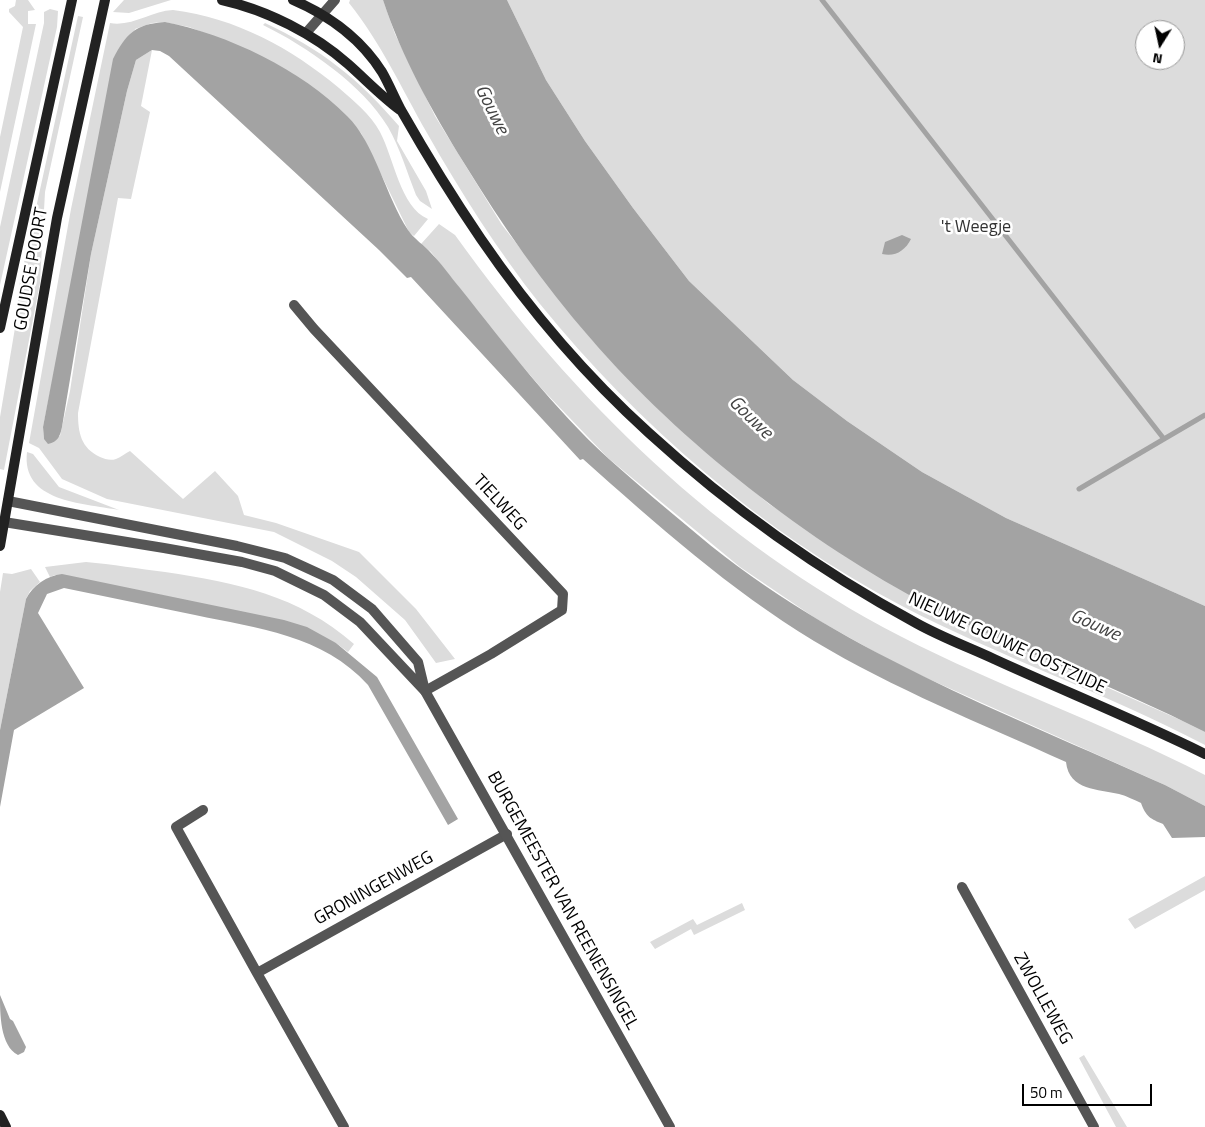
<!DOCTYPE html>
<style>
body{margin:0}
#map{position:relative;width:1205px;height:1127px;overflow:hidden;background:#fff;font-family:"Titillium Web",sans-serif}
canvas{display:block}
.north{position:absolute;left:1135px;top:20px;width:50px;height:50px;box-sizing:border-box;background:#fff;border:1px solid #999;border-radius:50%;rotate:190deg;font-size:14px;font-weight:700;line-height:20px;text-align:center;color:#000}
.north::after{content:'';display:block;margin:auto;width:18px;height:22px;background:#000;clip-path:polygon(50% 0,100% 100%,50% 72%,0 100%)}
.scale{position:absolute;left:1022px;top:1084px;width:130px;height:22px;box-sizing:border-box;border:2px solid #000;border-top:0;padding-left:6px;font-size:15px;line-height:18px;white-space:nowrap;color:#000;-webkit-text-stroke:4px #fff;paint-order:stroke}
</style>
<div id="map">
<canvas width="1205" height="1127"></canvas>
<div class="north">N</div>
<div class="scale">50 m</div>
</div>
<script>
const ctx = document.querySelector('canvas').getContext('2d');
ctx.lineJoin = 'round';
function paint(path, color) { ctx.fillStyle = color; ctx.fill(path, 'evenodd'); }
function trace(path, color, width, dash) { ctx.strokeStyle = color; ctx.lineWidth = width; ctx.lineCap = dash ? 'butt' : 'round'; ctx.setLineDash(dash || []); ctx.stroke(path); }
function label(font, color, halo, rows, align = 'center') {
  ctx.font = font + ' "Titillium Web",sans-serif'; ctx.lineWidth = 5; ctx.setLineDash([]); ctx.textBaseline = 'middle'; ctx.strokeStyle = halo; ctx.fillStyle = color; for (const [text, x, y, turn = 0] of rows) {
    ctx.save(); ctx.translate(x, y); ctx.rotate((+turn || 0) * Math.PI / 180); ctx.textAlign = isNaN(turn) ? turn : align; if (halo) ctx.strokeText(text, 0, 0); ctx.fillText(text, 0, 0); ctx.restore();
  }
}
paint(new Path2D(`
 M 16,0 L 28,0 L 35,10 L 28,11 L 28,24 L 36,24 L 0,192 L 0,137 L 23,27 L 9,12 L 9,9 L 15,6 Z
 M 124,0 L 171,0 L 129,13 L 113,12 Z
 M 350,0 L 383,0 L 395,34 L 435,116 L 502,225 L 592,340 L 644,395 L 685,433 L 769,504 L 928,605 L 1000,640 L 1183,721 L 1205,732 L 1205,745 C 1106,693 1000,657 902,606 C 763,533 638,425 540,304 C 498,251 461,193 427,133 C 402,89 381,43 349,3 Z
 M 507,0 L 1205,0 L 1205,606 L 1006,518 L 922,472 L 847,421 L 793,380 L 689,281 L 633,208 L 585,141 L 546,80 ZM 1145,30 L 1175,30 L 1175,60 L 1145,60 Z
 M 50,9 L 58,11 L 57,27 L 0,285 L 0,227 L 44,23 L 44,12 Z
 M 173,10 C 236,18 291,48 339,88 C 354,101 371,115 380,132 C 394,158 400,207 428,219 L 414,236 L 409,232 L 361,133 L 241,47 L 189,27 L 164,22 L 152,23 L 135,29 L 71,288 L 43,427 L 44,439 L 60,436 L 70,391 L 91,254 L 127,91 L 136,60 L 152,50 L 141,106 L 150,112 L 131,199 L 118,198 L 78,413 C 78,433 81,448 100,457 C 105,459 110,461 116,459 C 121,457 126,453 130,451 L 183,499 L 215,471 L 238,496 L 244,515 L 276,523 L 359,552 L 416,609 L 455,659 L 436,663 L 405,620 L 356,577 L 332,561 L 274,532 L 107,499 L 62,479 L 39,448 L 29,443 L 71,209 L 110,23 C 132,27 151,11 173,10 Z
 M 78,16 L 83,17 L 45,192 L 40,283 L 4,470 L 0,469 L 0,417 L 16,322 L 20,281 Z
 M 265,23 C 321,49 359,79 399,126 L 397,141 L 426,191 L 432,209 L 420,201 L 416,195 C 407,172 400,148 388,127 C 363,85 306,46 263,25 Z
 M 439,224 L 455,235 C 575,402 717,541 900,636 C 999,687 1106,724 1205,775 L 1205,806 L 1165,785 L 902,667 L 818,620 L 740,567 L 608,458 L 543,390 L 494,333 L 431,252 L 421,244 Z
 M 27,452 L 33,454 L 59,487 L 119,510 C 82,503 21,502 27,452 Z
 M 86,562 C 112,564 139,569 165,572 C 237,583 298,595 354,644 L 348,652 L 336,643 L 55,575 L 50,577 L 45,567 Z
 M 31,569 L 40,582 L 30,591 L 26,599 L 0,730 L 0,592 L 3,573 L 12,574 Z
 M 1205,876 L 1205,890 L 1135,929 L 1128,919 Z
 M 742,903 L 745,910 L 694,935 L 691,929 L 655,949 L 650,942 L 693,919 L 697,925 Z
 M 1084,1055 L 1127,1127 L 1116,1127 L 1079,1058 Z`), '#dcdcdc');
paint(new Path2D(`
 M 383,0 L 507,0 L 546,80 L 585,141 L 633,208 L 689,281 L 793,380 L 847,421 L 922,472 L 1006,518 L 1205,606 L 1205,732 C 1115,686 1020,652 930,606 C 809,543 680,442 591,339 C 543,284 502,225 464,163 C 432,111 402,58 383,0 Z
 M 165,22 C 227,34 302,70 347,116 C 375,143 386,197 408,230 C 414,239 424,245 431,253 C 441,263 450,276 460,288 C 507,347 553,408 609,459 C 638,485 668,510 698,535 C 835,650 1004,712 1165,785 L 1205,806 L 1205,837 L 1172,838 L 1163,824 C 1151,819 1146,817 1141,803 C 1134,800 1127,796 1119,794 C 1099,789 1069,791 1066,762 C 982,724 894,689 814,641 C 730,590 656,524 583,459 L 580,460 L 411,277 L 407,278 L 379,250 L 169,56 L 160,51 L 152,50 L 136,60 L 127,91 L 91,254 L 62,427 C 60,436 58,442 48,444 L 44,439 L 43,427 L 113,59 C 126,34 135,24 165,22 Z
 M 902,235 L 911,239 C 905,251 895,257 882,254 L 885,242 Z
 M 62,574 L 284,620 L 307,627 L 336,643 L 377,677 L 458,819 L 448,825 L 368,685 C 323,635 257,628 195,615 C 151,606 108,597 64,588 L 47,594 L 38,613 L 84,688 L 14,730 L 0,807 L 0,730 L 26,599 C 33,585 47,576 62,574 Z
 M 0,995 L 10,1019 L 13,1021 L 26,1047 L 24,1052 L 18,1055 C 0,1046 0,1013 0,995 Z`), '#a3a3a3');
trace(new Path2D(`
 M 822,0 L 1164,439 L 1079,489
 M 1164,439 L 1205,415`), '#a3a3a3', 5);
trace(new Path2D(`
 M 306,33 L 335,0
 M 294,305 L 314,329 L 563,594 L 562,610 L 491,654 L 425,691
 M 203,810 L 176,827 L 257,973
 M 962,887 L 1094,1127
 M 344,1127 L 257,973 L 507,834`), '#555', 10);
trace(new Path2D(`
 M 8,501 L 237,546 L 285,558 L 333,580 L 372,609 L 418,662 L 425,691 L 670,1127
 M 4,522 L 164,548 L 242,562 L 275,571 L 324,595 L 360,622 L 424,690`), '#555', 10);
trace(new Path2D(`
 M 222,0 C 267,10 314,34 348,64 C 365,79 381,96 400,110
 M 293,0 C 328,15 361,39 382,72 C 389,84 394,97 401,110 C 426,154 453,198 481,239 C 529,309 586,376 649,433 C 730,507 820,571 916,623 C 941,637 968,647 994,659 C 1064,691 1136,720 1205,754
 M 0,328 L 72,0
 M 0,546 L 57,218 L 105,0
 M 0,1115 L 6,1127`), '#222', 10);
label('18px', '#333', '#fff', [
 ["'t Weegje",976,228]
]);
label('18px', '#000', '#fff', [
 ["GOUDSE POORT",32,269,-80],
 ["TIELWEG",499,503,47],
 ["NIEUWE GOUWE OOSTZIJDE",1007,644,25],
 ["GRONINGENWEG",374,889,-29],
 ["BURGEMEESTER VAN REENENSINGEL",562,901,61],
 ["ZWOLLEWEG",1042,999,61]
]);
label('italic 19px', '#444', '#fff', [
 ["Gouwe",491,110,64],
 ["Gouwe",750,418,44],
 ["Gouwe",1095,626,24]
]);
</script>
